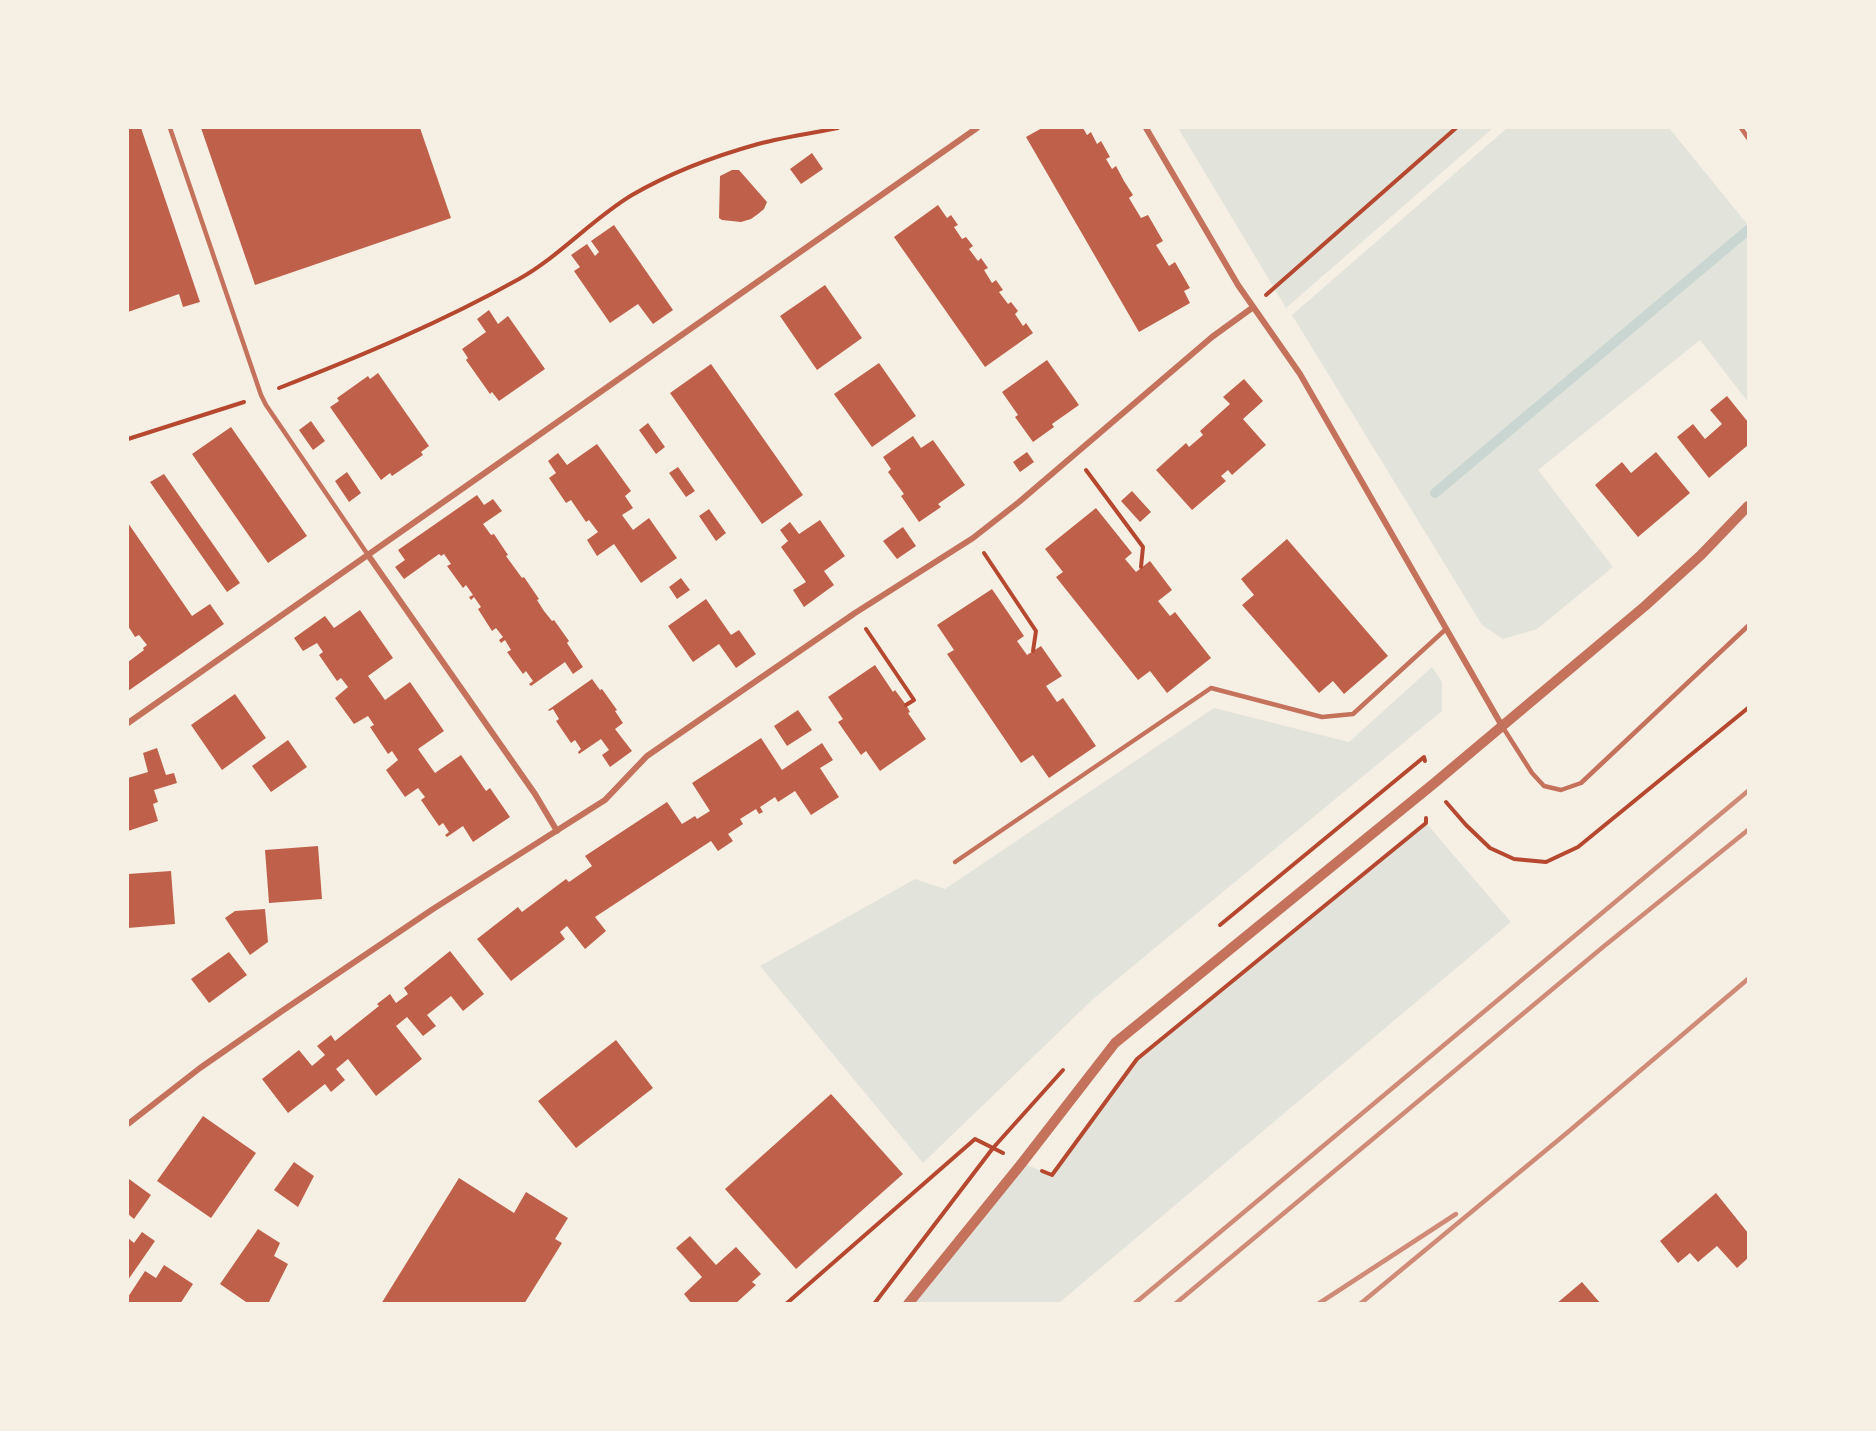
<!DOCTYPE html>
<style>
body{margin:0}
#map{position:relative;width:1876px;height:1431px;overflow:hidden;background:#f6efe4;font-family:Barlow,sans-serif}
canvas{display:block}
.frame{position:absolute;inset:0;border:129px solid #f6efe4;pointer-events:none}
</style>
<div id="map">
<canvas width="1876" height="1431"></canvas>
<div class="frame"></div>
</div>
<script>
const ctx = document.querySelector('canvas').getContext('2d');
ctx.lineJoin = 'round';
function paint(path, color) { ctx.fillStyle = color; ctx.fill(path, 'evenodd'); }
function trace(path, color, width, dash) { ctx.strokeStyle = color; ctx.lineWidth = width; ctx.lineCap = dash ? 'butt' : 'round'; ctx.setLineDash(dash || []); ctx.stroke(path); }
paint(new Path2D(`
 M 1178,128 L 1493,128 L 1286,308 Z
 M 1507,128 L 1669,128 L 1748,225 L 1748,402 L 1700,340 L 1538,470 L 1613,567 L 1537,629 L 1503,639 L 1482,625 L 1292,315 Z
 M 1432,667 L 1442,682 L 1442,711 L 1092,1000 L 923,1163 L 760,966 L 915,879 L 945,889 L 1214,708 L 1349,742 Z
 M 1426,823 L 1511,922 L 1059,1303 L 908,1304 L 1022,1163 L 1052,1175 L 1137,1059 Z`), '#e2e4dc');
trace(new Path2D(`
 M 1435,493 L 1748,230`), '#c9d6d2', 10);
paint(new Path2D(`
 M 128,128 L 141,128 L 200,302 L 183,307 L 179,294 L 128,312 Z
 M 201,128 L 420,128 L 451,218 L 255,285 Z
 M 1042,128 L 1083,128 L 1087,135 L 1091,132 L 1097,144 L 1101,141 L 1110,157 L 1106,159 L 1112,169 L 1116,166 L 1124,181 L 1133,195 L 1129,198 L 1141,218 L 1148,215 L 1163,241 L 1156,245 L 1169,266 L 1175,262 L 1190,288 L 1184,291 L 1190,303 L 1139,332 L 1026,137 Z
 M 812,153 L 823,169 L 801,184 L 790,169 Z
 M 732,170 L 739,170 L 767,202 L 764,209 L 758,214 L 751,219 L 741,222 L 722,220 L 719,218 L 720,176 Z
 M 938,205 L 947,218 L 951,215 L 958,225 L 954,227 L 962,239 L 966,237 L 973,246 L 969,249 L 978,261 L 981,258 L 988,268 L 984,270 L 992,283 L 996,280 L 1003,290 L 999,292 L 1008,304 L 1011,302 L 1018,311 L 1015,314 L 1023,326 L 1026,323 L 1033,333 L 985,367 L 894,237 Z
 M 614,225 L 673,310 L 653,324 L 638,304 L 610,323 L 574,271 L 580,267 L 571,255 L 587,244 L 595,256 L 599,252 L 591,241 Z
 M 825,285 L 862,338 L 817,370 L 780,316 Z
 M 489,310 L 498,324 L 508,316 L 545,369 L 499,401 L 492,392 L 490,394 L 466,360 L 468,358 L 462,349 L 486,332 L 477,319 Z
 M 1047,360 L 1079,405 L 1052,424 L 1054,427 L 1033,442 L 1015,417 L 1018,415 L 1002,392 Z
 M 879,363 L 916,416 L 872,447 L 834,394 Z
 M 711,364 L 803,495 L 762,524 L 670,393 Z
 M 378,373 L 429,446 L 421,452 L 423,455 L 392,476 L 390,473 L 381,480 L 330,407 L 339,401 L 337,398 L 368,376 L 370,379 Z
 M 1244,379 L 1263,401 L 1243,419 L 1266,445 L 1232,475 L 1228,470 L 1221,476 L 1226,481 L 1192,510 L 1156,470 L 1186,443 L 1189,447 L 1203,435 L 1200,431 L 1230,404 L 1223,397 Z
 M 1727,396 L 1748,422 L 1748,445 L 1709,478 L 1677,437 L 1693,424 L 1705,439 L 1722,424 L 1710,410 Z
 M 311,421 L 325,441 L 313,450 L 299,430 Z
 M 648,423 L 665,447 L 656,454 L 639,430 Z
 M 231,427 L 307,536 L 268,563 L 192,454 Z
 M 913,436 L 921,448 L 933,440 L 965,485 L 938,504 L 941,507 L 919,522 L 901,496 L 904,494 L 888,472 L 891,469 L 883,457 Z
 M 597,444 L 631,491 L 625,496 L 633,508 L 622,515 L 633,530 L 649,518 L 677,558 L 641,583 L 614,544 L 597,556 L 587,540 L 598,532 L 589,520 L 586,522 L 571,500 L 566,503 L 549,478 L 556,473 L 548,461 L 558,453 L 567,465 Z
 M 1027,452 L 1034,462 L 1020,472 L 1013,462 Z
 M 1656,452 L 1690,493 L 1638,537 L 1595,485 L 1622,462 L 1631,473 Z
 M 678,467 L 695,491 L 686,497 L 669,473 Z
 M 347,472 L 361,493 L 349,502 L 335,481 Z
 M 164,474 L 240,583 L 227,592 L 150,482 Z
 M 1132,491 L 1151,512 L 1140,522 L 1121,501 Z
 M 477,495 L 484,505 L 493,499 L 502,511 L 483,524 L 491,535 L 494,534 L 508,555 L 506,556 L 522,578 L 524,577 L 539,599 L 537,600 L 544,611 L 552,621 L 554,620 L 569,641 L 567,643 L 583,667 L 573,674 L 565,662 L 531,686 L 529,684 L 533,681 L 526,671 L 523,674 L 507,652 L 511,650 L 505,640 L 501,643 L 499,640 L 503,637 L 496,628 L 492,631 L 478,609 L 481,607 L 474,597 L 471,600 L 469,597 L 473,595 L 466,585 L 463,588 L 447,566 L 451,564 L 444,554 L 441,556 L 439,554 L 404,579 L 395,567 L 405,560 L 398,550 Z
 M 1096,508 L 1132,553 L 1125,559 L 1136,572 L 1150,561 L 1172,590 L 1158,601 L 1170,616 L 1175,612 L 1211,658 L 1167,693 L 1150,671 L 1138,680 L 1056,577 L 1063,572 L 1045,549 Z
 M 709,509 L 726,533 L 716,541 L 699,516 Z
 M 820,520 L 845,556 L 824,571 L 834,585 L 804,607 L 793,590 L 806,582 L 781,547 L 788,541 L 780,530 L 790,522 L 799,534 Z
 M 128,523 L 192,616 L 210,604 L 224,624 L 128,691 L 128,662 L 144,650 L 143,648 L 147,645 L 139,635 L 135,637 L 128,626 Z
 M 903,527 L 916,546 L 897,559 L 883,541 Z
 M 1287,539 L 1388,656 L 1344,694 L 1333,681 L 1319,693 L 1242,605 L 1254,595 L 1241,579 Z
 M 681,578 L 690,590 L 677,599 L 669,587 Z
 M 992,589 L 1024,636 L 1017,641 L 1027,655 L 1041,646 L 1062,676 L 1046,686 L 1057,702 L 1063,698 L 1096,746 L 1049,778 L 1033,755 L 1021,763 L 947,654 L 954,650 L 937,625 Z
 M 706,599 L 731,635 L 739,630 L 756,654 L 736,668 L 719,644 L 693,662 L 668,626 Z
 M 360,610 L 393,658 L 368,676 L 385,700 L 410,682 L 444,731 L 418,749 L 435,773 L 461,755 L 486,791 L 490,788 L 510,817 L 473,842 L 463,826 L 447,837 L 445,835 L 449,832 L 443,823 L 439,826 L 421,800 L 425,797 L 418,788 L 405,797 L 386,770 L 398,760 L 392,751 L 388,754 L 370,727 L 374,725 L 368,716 L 354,724 L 335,698 L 348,687 L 341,678 L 337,681 L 319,655 L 323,652 L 317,643 L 303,651 L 294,638 L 325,616 L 334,628 Z
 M 875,665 L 893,692 L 895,690 L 906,705 L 910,712 L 908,713 L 926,739 L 880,771 L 866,751 L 861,755 L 838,722 L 843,719 L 828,697 Z
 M 592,679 L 600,690 L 602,689 L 617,710 L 615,711 L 623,723 L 615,729 L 632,751 L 610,767 L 602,755 L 609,750 L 601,739 L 579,754 L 578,752 L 581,749 L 575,740 L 571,743 L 556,721 L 559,719 L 553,709 L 549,711 L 548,710 Z
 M 235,694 L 266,738 L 222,770 L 191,725 Z
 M 798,710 L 812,730 L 787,746 L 774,726 Z
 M 761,738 L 782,770 L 822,743 L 833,760 L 820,768 L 839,797 L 811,815 L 795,791 L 778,802 L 775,797 L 760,807 L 763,812 L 759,814 L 756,809 L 740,819 L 743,824 L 728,834 L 733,841 L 718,851 L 711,841 L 595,917 L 606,931 L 585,949 L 567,926 L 560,932 L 565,939 L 511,981 L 477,939 L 518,907 L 522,912 L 566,879 L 569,882 L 592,866 L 585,856 L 667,802 L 682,824 L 695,816 L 697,819 L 710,811 L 692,783 Z
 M 288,740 L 307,767 L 271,792 L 252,766 Z
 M 157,748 L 166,775 L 174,773 L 177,783 L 154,790 L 158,802 L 153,804 L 158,821 L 128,831 L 128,778 L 148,772 L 143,753 Z
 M 318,846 L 322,899 L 269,903 L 265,850 Z
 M 171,871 L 175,924 L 128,928 L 128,874 Z
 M 265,909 L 268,942 L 250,955 L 225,918 L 235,911 Z
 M 450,951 L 484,994 L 463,1011 L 451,996 L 427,1015 L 436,1026 L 423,1036 L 407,1017 L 396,1026 L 422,1059 L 376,1096 L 348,1059 L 336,1069 L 345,1080 L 331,1092 L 325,1084 L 288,1113 L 262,1079 L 299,1050 L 312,1066 L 325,1055 L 317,1046 L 331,1035 L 335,1041 L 379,1006 L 377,1004 L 390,994 L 396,1003 L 408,994 L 404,988 Z
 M 229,952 L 247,975 L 209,1003 L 191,979 Z
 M 616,1040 L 653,1088 L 576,1148 L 538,1101 Z
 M 831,1094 L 903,1174 L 796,1269 L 725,1189 Z
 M 203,1116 L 256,1153 L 211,1218 L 157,1181 Z
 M 294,1162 L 314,1176 L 298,1207 L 274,1190 Z
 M 459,1178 L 514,1213 L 526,1192 L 568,1218 L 555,1239 L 562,1243 L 524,1304 L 381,1304 Z
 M 129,1179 L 151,1195 L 134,1219 L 128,1214 Z
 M 1716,1193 L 1748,1233 L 1748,1258 L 1737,1268 L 1717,1246 L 1698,1262 L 1690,1253 L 1678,1263 L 1660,1241 Z
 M 258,1229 L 280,1243 L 274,1256 L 288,1264 L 268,1304 L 249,1304 L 220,1284 Z
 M 142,1232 L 155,1241 L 128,1280 L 128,1238 L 134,1243 Z
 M 690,1236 L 716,1265 L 736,1247 L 761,1274 L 752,1282 L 756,1285 L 735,1304 L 692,1304 L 684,1294 L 702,1277 L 676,1248 Z
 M 164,1265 L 193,1284 L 180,1304 L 128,1304 L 128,1297 L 145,1271 L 156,1278 Z
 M 1582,1282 L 1601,1304 L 1556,1304 Z`), '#bf614a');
trace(new Path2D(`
 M 1266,295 L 1456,128
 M 279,388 C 361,356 442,322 519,279 C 560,256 592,219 632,195 C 670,173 715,156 758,144 C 784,137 812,133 838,128
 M 128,439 L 244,402
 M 1086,470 L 1143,547 L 1141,567
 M 984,553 L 1036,631 L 1033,651
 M 866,629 L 914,700 L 906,705
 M 1446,802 L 1466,825 L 1490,848 L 1514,859 L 1546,862 L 1578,847 L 1748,708
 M 1220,925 L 1424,757 L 1425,761
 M 1042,1171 L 1052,1175 L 1137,1059 L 1426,823 L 1426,818
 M 786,1304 L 975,1139 L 1003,1153
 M 874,1304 L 993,1148 L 1063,1070`), '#b5482f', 4);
trace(new Path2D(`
 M 170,128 L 261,395 L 266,405 L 368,555
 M 1741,128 L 1748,138
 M 1502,726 L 1532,773 L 1544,786 L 1561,790 L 1581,783 L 1748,626
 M 955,862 L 1211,688 L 1322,717 L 1353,714 L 1446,629`), '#c5725c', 4.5);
trace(new Path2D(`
 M 1146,128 L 1238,285 L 1300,374 L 1502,726
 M 368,555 L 535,794 L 557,831
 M 128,723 L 977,128
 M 128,1124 L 200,1068 L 282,1011 L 433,909 L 605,800 L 647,756 L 855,613 L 973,538 L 1019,502 L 1212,337 L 1252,308`), '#c5725c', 6);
trace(new Path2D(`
 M 908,1304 L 1022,1163 L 1115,1043 L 1432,785 L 1645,606 L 1701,555 L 1748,506`), '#c5725c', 10);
trace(new Path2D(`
 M 1134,1304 L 1748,791
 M 1175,1304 L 1603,947 L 1748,830
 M 1318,1304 L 1456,1214
 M 1360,1304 L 1568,1132 L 1748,979`), '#cf8b77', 4.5);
</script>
